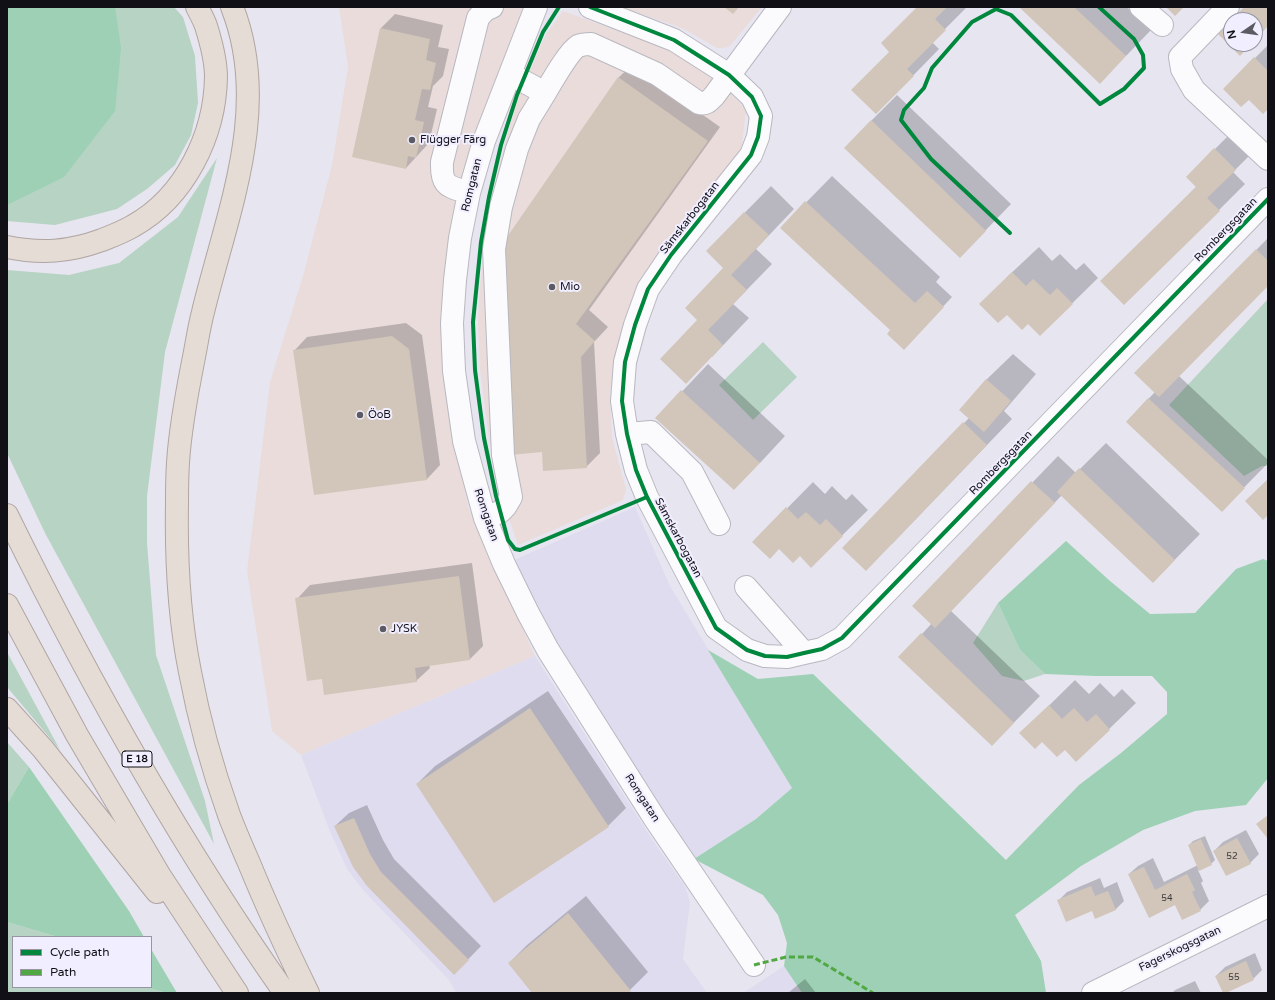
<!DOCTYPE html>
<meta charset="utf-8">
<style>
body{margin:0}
#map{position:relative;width:1275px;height:1000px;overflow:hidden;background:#e7e5f0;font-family:"Varela Round",sans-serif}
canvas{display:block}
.frame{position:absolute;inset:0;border:8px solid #111017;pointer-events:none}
.legend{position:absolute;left:12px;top:936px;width:140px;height:52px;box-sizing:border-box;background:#f1eeff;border:1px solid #9795a2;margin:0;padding:5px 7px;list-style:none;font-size:12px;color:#111017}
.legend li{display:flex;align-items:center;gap:8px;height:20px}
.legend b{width:20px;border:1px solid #9795a2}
.north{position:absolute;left:1223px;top:12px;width:40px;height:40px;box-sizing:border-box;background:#f1eeff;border:1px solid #9795a2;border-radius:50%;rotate:257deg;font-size:11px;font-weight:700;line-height:16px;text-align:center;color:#111017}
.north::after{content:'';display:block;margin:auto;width:14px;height:18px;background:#5c5b63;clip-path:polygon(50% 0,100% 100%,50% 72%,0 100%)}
</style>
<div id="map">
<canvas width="1275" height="1000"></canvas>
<div class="frame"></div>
<ul class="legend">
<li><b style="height:5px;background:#00873e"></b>Cycle path</li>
<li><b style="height:5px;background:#51a842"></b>Path</li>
</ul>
<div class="north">N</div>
</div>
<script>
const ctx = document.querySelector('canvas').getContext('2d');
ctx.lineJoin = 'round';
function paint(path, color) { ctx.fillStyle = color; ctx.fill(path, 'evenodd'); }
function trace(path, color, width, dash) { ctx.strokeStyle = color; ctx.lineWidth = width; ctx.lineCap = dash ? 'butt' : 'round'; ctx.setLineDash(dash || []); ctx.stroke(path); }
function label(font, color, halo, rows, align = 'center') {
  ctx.font = font + ' "Varela Round",sans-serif'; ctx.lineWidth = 4; ctx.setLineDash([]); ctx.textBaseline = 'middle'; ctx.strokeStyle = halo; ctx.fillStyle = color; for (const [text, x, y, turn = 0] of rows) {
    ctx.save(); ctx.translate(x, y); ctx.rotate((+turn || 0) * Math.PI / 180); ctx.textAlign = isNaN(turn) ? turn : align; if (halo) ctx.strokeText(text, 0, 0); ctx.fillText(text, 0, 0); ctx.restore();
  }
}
paint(new Path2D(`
 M 339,7 L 525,7 L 475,138 L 455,200 L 444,279 L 454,443 L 469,509 L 535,656 L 301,755 L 272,731 L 247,571 L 270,382 L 303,276 L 332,165 L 348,67 Z
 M 620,7 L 762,7 L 730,46 L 724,48 L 717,48 L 682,28 Z
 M 563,11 L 660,46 L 696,66 L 730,93 L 743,106 L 746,111 L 741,152 L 702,201 L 666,243 L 639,283 L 624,321 L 614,361 L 610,394 L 612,438 L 626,489 L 623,500 L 518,545 L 501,495 L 489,438 L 480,370 L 478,323 L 480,285 L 489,211 L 504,146 L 519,96 L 546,34 Z`), '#e9dcdb');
paint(new Path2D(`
 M 635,507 L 670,586 L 792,788 L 756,819 L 694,859 L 606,726 L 537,610 L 514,560 Z
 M 535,656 L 653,841 L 685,886 L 690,902 L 683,959 L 707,993 L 456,993 L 449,980 L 363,890 L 347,869 L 329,829 L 301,755 Z
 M 784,966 L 802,993 L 743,993 Z`), '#dfdcef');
paint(new Path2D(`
 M 7,7 L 174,7 L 183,17 L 195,56 L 198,103 L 191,135 L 175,165 L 147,189 L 117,209 L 55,225 L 7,221 Z
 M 217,158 L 165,352 L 147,496 L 147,543 L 156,655 L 205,801 L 214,844 L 45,533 L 7,453 L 7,270 L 69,275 L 119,263 L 178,217 Z
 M 1268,299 L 1268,466 L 1262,466 L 1244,476 L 1169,405 Z
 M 763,342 L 797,377 L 753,420 L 719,385 Z
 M 998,603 L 1020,650 L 1045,674 L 1024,681 L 1002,676 L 973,643 Z
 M 7,652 L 60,750 L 7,687 Z
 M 7,742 L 29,767 L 7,804 Z
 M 7,922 L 58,937 L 13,937 L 13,987 L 145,987 L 167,993 L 7,993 Z`), '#b6d3c3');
paint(new Path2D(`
 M 7,7 L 115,7 L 121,48 L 115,111 L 64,177 L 7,205 Z
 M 1066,541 L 1110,581 L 1150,614 L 1195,613 L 1236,569 L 1263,559 L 1268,561 L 1268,778 L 1246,805 L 1195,811 L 1143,830 L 1081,866 L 1015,915 L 1041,961 L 1046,993 L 802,993 L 784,966 L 787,943 L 778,915 L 763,895 L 694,859 L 756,819 L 792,788 L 708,650 L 758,679 L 813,674 L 1006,860 L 1079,785 L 1121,753 L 1167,714 L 1167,692 L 1152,676 L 1096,676 L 1045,674 L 1020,650 L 998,603 Z
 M 29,767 L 129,911 L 144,937 L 58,937 L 7,922 L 7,804 Z
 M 151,949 L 177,993 L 167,993 L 145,987 L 151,987 Z`), '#9dd0b4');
paint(new Path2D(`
 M 918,7 L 967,7 L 932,42 L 939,49 L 902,87 L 891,52 Z
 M 1021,7 L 1127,7 L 1151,30 L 1126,56 Z
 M 395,14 L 443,25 L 438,47 L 449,49 L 443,76 L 433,86 L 428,107 L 437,109 L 429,143 L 406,168 L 353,156 L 381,28 Z
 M 1268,45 L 1268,107 L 1224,89 Z
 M 632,65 L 720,127 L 589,310 L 608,327 L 594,342 L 600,453 L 586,467 L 543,451 L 618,78 Z
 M 897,95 L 1011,204 L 985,231 L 871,121 Z
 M 1241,123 L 1261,144 L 1233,172 L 1245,184 L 1219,210 L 1102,281 L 1197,186 L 1187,177 Z
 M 832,176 L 940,277 L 936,282 L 952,297 L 913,339 L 781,228 Z
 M 771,186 L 794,209 L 756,249 L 772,264 L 733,304 L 749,318 L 712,357 L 699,320 L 725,268 L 707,251 Z
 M 1268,238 L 1268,285 L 1179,376 L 1268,460 L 1268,463 L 1222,510 L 1127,421 L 1155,392 L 1135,373 Z
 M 1039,247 L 1052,261 L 1060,254 L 1076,270 L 1084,263 L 1098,278 L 1040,335 L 1006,278 Z
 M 406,323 L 422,335 L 440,465 L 427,479 L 294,351 L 307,337 Z
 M 1013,354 L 1036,374 L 1004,411 L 1012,419 L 892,544 L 843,548 L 969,418 L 960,410 L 987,379 Z
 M 708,364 L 785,436 L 760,463 L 657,418 Z
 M 1106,443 L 1200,534 L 1153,582 L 1062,495 L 951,611 L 1040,696 L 992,745 L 922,634 L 932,623 L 913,606 L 1058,456 L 1076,473 Z
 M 813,482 L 825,494 L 832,486 L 846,500 L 852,494 L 868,510 L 811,566 L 800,554 L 754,542 Z
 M 472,563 L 483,646 L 470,659 L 429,665 L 430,668 L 416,681 L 323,678 L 297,599 L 310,585 Z
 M 1075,680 L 1089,694 L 1100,683 L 1114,697 L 1122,689 L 1136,703 L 1076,761 L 1065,749 L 1021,733 Z
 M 548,691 L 626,808 L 608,826 L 417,784 L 435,766 Z
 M 367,805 L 383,840 L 394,859 L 481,946 L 454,974 L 335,826 L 349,813 Z
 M 1246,830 L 1259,854 L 1250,863 L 1214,851 L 1223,842 Z
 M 1205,836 L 1215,860 L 1211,864 L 1198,870 L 1203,881 L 1201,883 L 1209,901 L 1200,910 L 1175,904 L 1129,874 L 1138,866 L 1153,858 L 1164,882 L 1198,865 L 1189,845 L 1193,841 Z
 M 1100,878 L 1104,888 L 1117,882 L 1124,901 L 1115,910 L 1093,910 L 1058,901 L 1067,892 Z
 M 586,896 L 648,972 L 627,993 L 534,993 L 509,963 L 527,945 Z
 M 1255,953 L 1262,970 L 1253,979 L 1216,976 L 1225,967 Z
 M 805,979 L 816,993 L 788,993 Z
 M 1195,981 L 1201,993 L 1172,993 L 1175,990 Z`), '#0003');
paint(new Path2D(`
 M 724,7 L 739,7 L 733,14 Z
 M 917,7 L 947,7 L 935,19 L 946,30 L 907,69 L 914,76 L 876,114 L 851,90 L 889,52 L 881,43 Z
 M 1019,7 L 1074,7 L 1126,56 L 1100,84 Z
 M 1166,7 L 1184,7 L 1175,16 Z
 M 1244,7 L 1268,7 L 1268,26 L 1255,40 L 1255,20 L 1231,20 Z
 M 1231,20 L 1231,44 L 1251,44 L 1240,56 L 1218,34 Z
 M 380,28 L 430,39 L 426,60 L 436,63 L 430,90 L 422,89 L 415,120 L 424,122 L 416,158 L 408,156 L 406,169 L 352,157 Z
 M 1254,57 L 1268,71 L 1268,109 L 1263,114 L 1249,100 L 1241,107 L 1223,89 Z
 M 618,77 L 708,141 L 576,324 L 595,341 L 581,357 L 587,468 L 543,471 L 542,452 L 510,455 L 498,250 Z
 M 871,120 L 986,231 L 960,258 L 844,148 Z
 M 1214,148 L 1236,170 L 1207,198 L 1220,211 L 1124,305 L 1100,281 L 1196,187 L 1186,177 Z
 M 805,201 L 915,303 L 927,291 L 944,307 L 904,350 L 887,334 L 890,330 L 780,228 Z
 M 744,212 L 769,235 L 731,275 L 747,290 L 708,330 L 723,345 L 686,384 L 660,359 L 697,320 L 685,308 L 723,268 L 706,251 Z
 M 1256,249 L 1268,261 L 1268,286 L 1159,397 L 1134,373 Z
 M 1012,272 L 1026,286 L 1033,279 L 1050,295 L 1057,288 L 1073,304 L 1040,336 L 1028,324 L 1022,330 L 1007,315 L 998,323 L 979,304 Z
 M 392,336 L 409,349 L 427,480 L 314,495 L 293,350 Z
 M 986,379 L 1011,401 L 984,432 L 959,410 Z
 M 681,390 L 760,463 L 734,490 L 655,418 Z
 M 1148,398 L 1245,488 L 1222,512 L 1126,422 Z
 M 963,422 L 987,445 L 866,571 L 842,548 Z
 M 1079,468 L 1175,560 L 1153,583 L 1057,492 Z
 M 1268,479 L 1268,515 L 1263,520 L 1245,501 Z
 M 1031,481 L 1055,503 L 935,628 L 912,606 Z
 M 786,507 L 798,519 L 806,512 L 820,525 L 826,519 L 843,536 L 811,568 L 800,556 L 793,563 L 779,549 L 770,559 L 752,542 Z
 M 459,576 L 470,660 L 415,668 L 417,682 L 324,695 L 322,679 L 307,681 L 295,598 Z
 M 921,633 L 1014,723 L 992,746 L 898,657 Z
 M 1049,705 L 1062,719 L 1074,708 L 1087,722 L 1096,714 L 1110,730 L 1076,762 L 1065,750 L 1057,757 L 1042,742 L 1035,749 L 1019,733 Z
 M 530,708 L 609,827 L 494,903 L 416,784 Z
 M 1268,815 L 1268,839 L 1256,824 Z
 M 354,818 L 370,854 L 381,872 L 469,960 L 454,975 L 367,886 L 353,867 L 334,826 Z
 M 1237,838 L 1251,864 L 1226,876 L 1213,851 Z
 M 1201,839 L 1212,865 L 1199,871 L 1188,845 Z
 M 1144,867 L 1155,890 L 1187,874 L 1195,890 L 1192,892 L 1201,911 L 1182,920 L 1175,905 L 1149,918 L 1128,874 Z
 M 1091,886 L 1095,896 L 1108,891 L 1116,910 L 1095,919 L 1092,911 L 1066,922 L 1057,900 Z
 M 568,913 L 631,991 L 628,993 L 532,993 L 508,963 Z
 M 1246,961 L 1254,980 L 1226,993 L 1223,993 L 1215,976 Z`), '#d2c6ba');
const minor = new Path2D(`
 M 536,7 L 484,141 L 469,193 L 460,238 L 455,280 L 452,323 L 454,371 L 464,441 L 485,518 L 504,564 L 528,613 L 548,650 L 655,819 L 754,965
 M 590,7 L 674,40 L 729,75 L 752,97 L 761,116 L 758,137 L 751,155 L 671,255 L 648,289 L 635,325 L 625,362 L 622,401 L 627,434 L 636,470 L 647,497 L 716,628 L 747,650 L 765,656 L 787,657 L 804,653 L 822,649 L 842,638 L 1268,199
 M 1141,7 L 1162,25
 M 1228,7 L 1180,57 L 1182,69 L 1194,90 L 1268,159
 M 510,74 L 545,93 C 551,83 569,51 578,46 C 583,44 586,44 591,44 L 657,74 L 699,103 C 706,105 709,101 714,96 L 780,7
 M 469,193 C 448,186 441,187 442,162 L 478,18 L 485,10 L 492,7
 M 627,434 L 651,432 L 692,472 L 719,524
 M 485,518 L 500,512 L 505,507 L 511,497 L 503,455 L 494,249 L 501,207 L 517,149 L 529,119 L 545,93
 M 746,587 L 804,653
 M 1093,993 L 1268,906`);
const highway = new Path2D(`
 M 232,7 C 272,108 227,213 203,312 C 199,327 197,342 194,357 C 187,392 180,428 178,463 C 177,477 177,491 177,504 C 176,560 179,617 190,672 C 199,720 213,770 229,815 C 235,831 242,847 249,863 C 267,907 287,950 308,993
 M 7,247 C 41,254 69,252 102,240 C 112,236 123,232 133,226 C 185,197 215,135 216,77 C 216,60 211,42 206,26 C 204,20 200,13 197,7
 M 7,515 C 88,680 179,842 285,993
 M 7,605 L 77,735 L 160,876 L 237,993
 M 7,709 L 43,749 L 157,892`);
trace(minor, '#b9b8c1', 24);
trace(highway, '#b0a5a2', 24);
trace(minor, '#fbfbfd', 22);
trace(highway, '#e5dcd6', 22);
trace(new Path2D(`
 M 754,965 L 786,957 L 813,957 L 873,993`), '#51a842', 3, [6, 3]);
trace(new Path2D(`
 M 559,7 L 543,32 L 517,95 L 501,145 L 489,197 L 481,242 L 473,322 L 475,370 L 484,438 L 496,496 L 508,540 L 515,549 L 520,550 L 647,497
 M 590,7 L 674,40 L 729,75 L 752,97 L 761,116 L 758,137 L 751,155 L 671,255 L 648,289 L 635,325 L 625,362 L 622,401 L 627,434 L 636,470 L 647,497 L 716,628 L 747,650 L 765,656 L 787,657 L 804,653 L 822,649 L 842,638 L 1268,199
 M 1010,233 L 931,159 L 901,120 L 904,110 L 924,88 L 932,68 L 972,22 L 996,9 L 1011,15 L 1100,104 L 1124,89 L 1144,68 L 1143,55 L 1134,39 L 1099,7`), '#00873e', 4);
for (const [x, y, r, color] of [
 [412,140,4,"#5c5b63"],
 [552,287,4,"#5c5b63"],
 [360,415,4,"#5c5b63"],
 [383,629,4,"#5c5b63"]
]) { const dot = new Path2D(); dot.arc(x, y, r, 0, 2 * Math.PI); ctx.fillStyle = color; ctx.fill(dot); trace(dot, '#f1eeff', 1.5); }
label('9px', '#413e40', null, [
 ["52",1232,857],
 ["54",1167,899],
 ["55",1234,978]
]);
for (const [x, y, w] of [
 [137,759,30]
]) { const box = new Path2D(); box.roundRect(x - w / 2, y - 8, w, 16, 3); ctx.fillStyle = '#f1eeff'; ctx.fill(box); trace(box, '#111017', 1); }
label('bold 10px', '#111017', null, [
 ["E 18",137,759]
]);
label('11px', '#111017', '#f1eeff', [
 ["Flügger Färg",420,140],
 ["Mio",560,287],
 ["ÖoB",368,415],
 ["JYSK",391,629]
], 'left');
label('11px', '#111017', '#f1eeff', [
 ["Romgatan",472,185,-76],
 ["Sämskarbogatan",690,218,-52],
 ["Rombergsgatan",1226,230,-46],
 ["Rombergsgatan",1001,463,-46],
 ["Romgatan",486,515,71],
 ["Sämskarbogatan",678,538,62],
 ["Romgatan",642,798,57],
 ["Fagerskogsgatan",1180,949,-26]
]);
</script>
